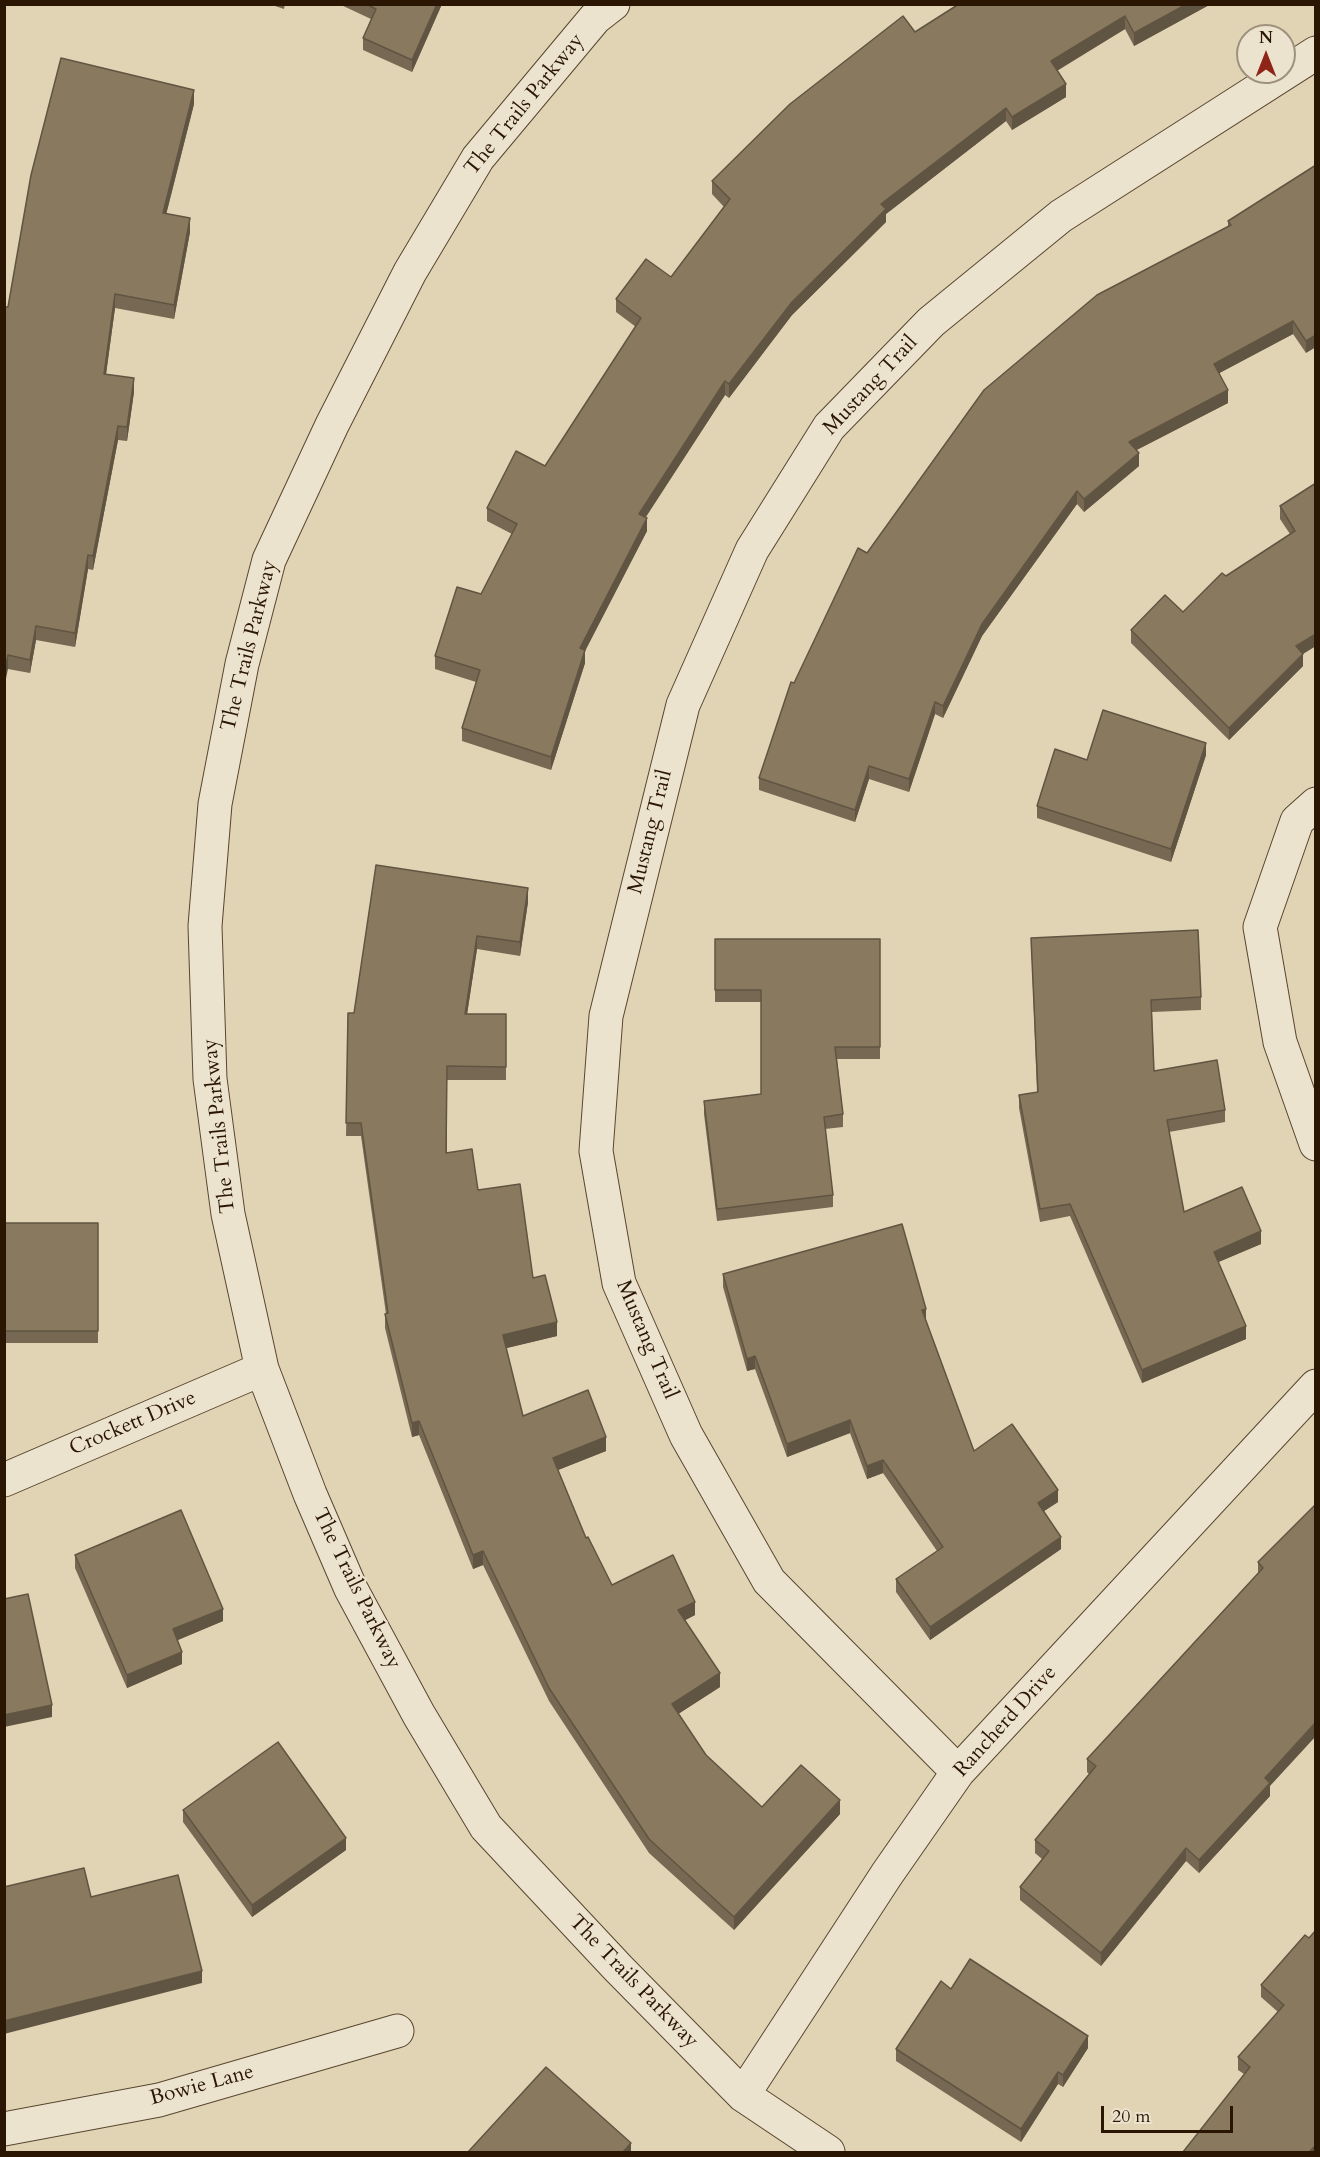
<!DOCTYPE html>
<style>
body{margin:0}
#map{position:relative;width:1320px;height:2157px;overflow:hidden;background:#e1d4b5;font-family:Cardo,serif}
canvas{display:block}
.frame{position:absolute;inset:0;border:6px solid #2a1602;pointer-events:none}
.north{position:absolute;left:1236px;top:24px;width:60px;height:60px;box-sizing:border-box;background:#ece3cf;border:2px solid #9e917d;border-radius:50%;rotate:0deg;font-size:16px;font-weight:700;line-height:24px;text-align:center;color:#2a1602}
.north::after{content:'';display:block;margin:auto;width:21px;height:27px;background:#8f2418;clip-path:polygon(50% 0,100% 100%,50% 72%,0 100%)}
.scale{position:absolute;left:1101px;top:2106px;width:132px;height:27px;box-sizing:border-box;border:3px solid #2a1602;border-top:0;padding-left:8px;font-size:18px;line-height:21px;white-space:nowrap;color:#2a1602;-webkit-text-stroke:4px #ece3cf;paint-order:stroke}
</style>
<div id="map">
<canvas width="1320" height="2157"></canvas>
<div class="frame"></div>
<div class="north">N</div>
<div class="scale">20 m</div>
</div>
<script>
const ctx = document.querySelector('canvas').getContext('2d');
ctx.lineJoin = 'round';
function trace(path, color, width, dash) { ctx.strokeStyle = color; ctx.lineWidth = width; ctx.lineCap = dash ? 'butt' : 'round'; ctx.setLineDash(dash || []); ctx.stroke(path); }
function paint(path, color) { ctx.fillStyle = color; ctx.fill(path, 'evenodd'); }
function label(font, color, halo, rows, align = 'center') {
  ctx.font = font + ' Cardo,serif'; ctx.lineWidth = 4.5; ctx.setLineDash([]); ctx.textBaseline = 'middle'; ctx.strokeStyle = halo; ctx.fillStyle = color; for (const [text, x, y, turn = 0] of rows) {
    ctx.save(); ctx.translate(x, y); ctx.rotate((+turn || 0) * Math.PI / 180); ctx.textAlign = isNaN(turn) ? turn : align; if (halo) ctx.strokeText(text, 0, 0); ctx.fillText(text, 0, 0); ctx.restore();
  }
}
const minor = new Path2D(`
 M 613,4 L 595,18 L 478,158 L 410,272 L 332,425 L 269,560 L 242,664 L 215,804 L 205,926 L 210,1079 L 228,1214 L 262,1369 L 310,1494 L 351,1589 L 419,1715 L 486,1827 L 618,1968 L 743,2095 L 828,2152
 M 1316,804 L 1297,821 L 1260,927 L 1280,1042 L 1316,1144
 M 4,1480 L 262,1369
 M 958,1772 L 769,1581 L 686,1435 L 619,1283 L 596,1151 L 606,1016 L 683,705 L 752,550 L 829,427 L 931,322 L 1061,216 L 1316,53
 M 743,2095 L 887,1874 L 958,1772 L 1316,1386
 M 4,2129 L 159,2100 L 397,2031`);
trace(minor, '#58462f', 35);
trace(minor, '#ece3cf', 33);
paint(new Path2D(`
 M 269,4 L 285,4 L 284,9 Z
 M 339,4 L 442,4 L 412,72 L 363,50 L 363,38 L 371,19 Z
 M 1211,4 L 1134,46 L 1125,29 L 1057,71 L 1066,97 L 1012,130 L 1006,121 L 886,214 L 886,222 L 792,315 L 729,398 L 725,395 L 646,517 L 647,531 L 585,650 L 585,663 L 551,770 L 462,741 L 462,728 L 476,682 L 435,669 L 435,656 L 481,594 L 512,534 L 487,521 L 487,508 L 545,466 L 636,327 L 616,312 L 616,299 L 671,277 L 724,207 L 712,194 L 712,181 L 915,32 Z
 M 194,104 L 166,214 L 190,232 L 174,319 L 115,308 L 106,375 L 134,392 L 127,441 L 118,440 L 93,570 L 88,569 L 75,647 L 36,640 L 30,673 L 8,669 L 8,307 Z
 M 1316,165 L 1306,353 L 1293,334 L 1219,373 L 1228,403 L 1136,450 L 1139,466 L 1084,512 L 1077,504 L 982,636 L 943,718 L 935,714 L 909,792 L 869,779 L 855,822 L 759,790 L 759,778 L 794,683 L 867,553 L 1228,226 L 1228,221 Z
 M 1316,483 L 1303,654 L 1303,666 L 1229,740 L 1131,643 L 1131,630 L 1183,612 L 1226,576 L 1290,534 L 1280,519 L 1280,506 Z
 M 1206,755 L 1171,862 L 1037,818 L 1037,806 Z
 M 528,902 L 520,956 L 477,949 L 467,1014 L 506,1014 L 506,1080 L 447,1080 L 447,1153 L 478,1190 L 533,1278 L 557,1336 L 506,1348 L 523,1416 L 606,1451 L 558,1470 L 586,1538 L 612,1585 L 695,1615 L 685,1620 L 720,1687 L 678,1714 L 706,1755 L 762,1807 L 840,1814 L 734,1930 L 649,1853 L 549,1701 L 483,1565 L 473,1569 L 419,1435 L 412,1437 L 385,1328 L 385,1314 L 386,1314 L 361,1136 L 346,1136 L 348,1013 L 354,1013 Z
 M 1031,938 L 1201,997 L 1201,1010 L 1152,1012 L 1154,1071 L 1225,1110 L 1225,1122 L 1169,1132 L 1184,1212 L 1261,1244 L 1218,1262 L 1246,1339 L 1142,1383 L 1070,1216 L 1040,1222 L 1019,1108 L 1019,1095 L 1037,1092 Z
 M 715,939 L 880,939 L 880,1059 L 837,1059 L 843,1114 L 843,1127 L 825,1129 L 833,1195 L 833,1207 L 717,1221 L 704,1114 L 704,1101 L 761,1094 L 761,1002 L 715,1002 Z
 M 4,1223 L 98,1223 L 98,1343 L 4,1343 Z
 M 723,1274 L 926,1320 L 974,1451 L 1058,1502 L 1044,1511 L 1061,1549 L 930,1640 L 896,1592 L 896,1579 L 937,1551 L 883,1473 L 867,1479 L 850,1433 L 787,1457 L 755,1369 L 747,1371 L 723,1287 Z
 M 1316,1504 L 1270,1786 L 1270,1796 L 1199,1873 L 1186,1861 L 1101,1966 L 1020,1900 L 1020,1887 L 1042,1859 L 1035,1853 L 1035,1840 L 1089,1774 L 1087,1772 L 1087,1759 L 1258,1573 L 1258,1562 Z
 M 75,1555 L 223,1621 L 178,1640 L 182,1664 L 127,1688 L 75,1568 Z
 M 183,1810 L 346,1850 L 252,1917 L 183,1822 Z
 M 1305,1935 L 1316,2152 L 1244,2074 L 1238,2070 L 1238,2057 L 1278,2012 L 1261,1997 L 1261,1985 Z
 M 951,1989 L 1088,2048 L 1063,2087 L 1058,2084 L 1021,2142 L 896,2061 L 896,2049 Z`), '#766852');
paint(new Path2D(`
 M 437,4 L 442,4 L 412,72 L 412,60 Z
 M 1187,4 L 1211,4 L 1134,46 L 1134,33 Z
 M 1125,16 L 1125,29 L 1051,74 L 1051,61 Z
 M 1066,84 L 1066,97 L 1012,130 L 1012,117 Z
 M 194,90 L 194,104 L 163,227 L 163,213 Z
 M 1006,108 L 1006,121 L 886,214 L 886,222 L 792,315 L 729,398 L 729,384 L 792,302 L 881,204 Z
 M 190,218 L 190,232 L 174,319 L 174,305 Z
 M 115,294 L 115,308 L 104,388 L 104,374 Z
 M 1293,321 L 1293,334 L 1214,376 L 1214,364 Z
 M 1316,335 L 1316,347 L 1306,353 L 1306,341 Z
 M 134,378 L 134,392 L 127,441 L 127,427 Z
 M 725,381 L 725,395 L 639,527 L 639,514 Z
 M 1228,390 L 1228,403 L 1129,454 L 1129,442 Z
 M 118,426 L 118,440 L 93,570 L 93,556 Z
 M 1139,453 L 1139,466 L 1084,512 L 1084,499 Z
 M 1077,491 L 1077,504 L 982,636 L 943,718 L 943,706 L 982,624 Z
 M 647,518 L 647,531 L 580,661 L 580,648 Z
 M 88,555 L 88,569 L 75,647 L 75,633 Z
 M 36,626 L 36,640 L 30,673 L 30,660 Z
 M 1316,634 L 1316,646 L 1303,654 L 1303,666 L 1229,740 L 1229,728 L 1296,646 Z
 M 585,650 L 585,663 L 551,770 L 551,757 Z
 M 8,655 L 8,669 L 4,688 L 4,674 Z
 M 935,702 L 935,714 L 909,792 L 909,779 Z
 M 1206,743 L 1206,755 L 1171,862 L 1171,849 Z
 M 869,766 L 869,779 L 855,822 L 855,810 Z
 M 528,888 L 528,902 L 520,956 L 520,942 Z
 M 477,936 L 477,949 L 465,1028 L 465,1014 Z
 M 1261,1231 L 1261,1244 L 1214,1264 L 1214,1252 Z
 M 926,1309 L 926,1321 L 922,1310 Z
 M 557,1322 L 557,1336 L 503,1349 L 503,1335 Z
 M 1246,1326 L 1246,1339 L 1142,1383 L 1142,1370 Z
 M 755,1356 L 755,1369 L 747,1371 L 747,1359 Z
 M 850,1420 L 850,1433 L 787,1457 L 787,1444 Z
 M 419,1421 L 419,1435 L 412,1437 L 412,1423 Z
 M 606,1437 L 606,1451 L 553,1472 L 553,1458 Z
 M 883,1460 L 883,1473 L 867,1479 L 867,1466 Z
 M 1058,1490 L 1058,1502 L 1038,1515 L 1038,1503 Z
 M 1061,1537 L 1061,1549 L 930,1640 L 930,1627 Z
 M 483,1551 L 483,1565 L 473,1569 L 473,1555 Z
 M 695,1602 L 695,1615 L 678,1624 L 678,1610 Z
 M 223,1609 L 223,1621 L 173,1642 L 173,1629 Z
 M 182,1652 L 182,1664 L 127,1688 L 127,1675 Z
 M 720,1673 L 720,1687 L 672,1718 L 672,1704 Z
 M 52,1705 L 52,1717 L 4,1727 L 4,1715 Z
 M 1316,1722 L 1316,1736 L 1270,1786 L 1270,1796 L 1199,1873 L 1199,1860 L 1265,1778 Z
 M 840,1800 L 840,1814 L 734,1930 L 734,1917 Z
 M 346,1838 L 346,1850 L 252,1917 L 252,1905 Z
 M 1186,1848 L 1186,1861 L 1101,1966 L 1101,1953 Z
 M 202,1971 L 202,1983 L 4,2034 L 4,2021 Z
 M 1088,2036 L 1088,2048 L 1063,2087 L 1063,2075 Z
 M 1058,2072 L 1058,2084 L 1021,2142 L 1021,2129 Z
 M 631,2143 L 631,2152 L 623,2152 Z
 M 1316,2145 L 1316,2152 L 1309,2152 Z`), '#605542');
const building = new Path2D(`
 M 366,4 L 437,4 L 412,60 L 363,38 L 376,9 Z
 M 959,4 L 1187,4 L 1134,33 L 1125,16 L 1051,61 L 1066,84 L 1012,117 L 1006,108 L 881,204 L 886,209 L 792,302 L 729,384 L 725,381 L 639,514 L 647,518 L 580,648 L 585,650 L 551,757 L 462,728 L 480,670 L 435,656 L 457,587 L 481,594 L 517,524 L 487,508 L 516,451 L 545,466 L 641,318 L 616,299 L 646,259 L 671,277 L 730,199 L 712,181 L 790,104 L 903,16 L 915,32 Z
 M 61,58 L 194,90 L 163,213 L 190,218 L 174,305 L 115,294 L 104,374 L 134,378 L 127,427 L 118,426 L 93,556 L 88,555 L 75,633 L 36,626 L 30,660 L 8,655 L 4,674 L 4,307 L 8,307 L 31,175 Z
 M 1316,165 L 1316,335 L 1306,341 L 1293,321 L 1214,364 L 1228,390 L 1129,442 L 1139,453 L 1084,499 L 1077,491 L 982,624 L 943,706 L 935,702 L 909,779 L 869,766 L 855,810 L 759,778 L 791,682 L 794,683 L 858,548 L 867,553 L 984,390 L 1097,295 L 1231,225 L 1228,221 Z
 M 1316,483 L 1316,634 L 1296,646 L 1303,654 L 1229,728 L 1131,630 L 1165,595 L 1183,612 L 1222,573 L 1226,576 L 1295,531 L 1280,506 Z
 M 1103,710 L 1206,743 L 1171,849 L 1037,806 L 1055,749 L 1087,760 Z
 M 376,865 L 528,888 L 520,942 L 477,936 L 465,1014 L 506,1014 L 506,1067 L 447,1066 L 446,1153 L 472,1149 L 478,1190 L 520,1184 L 533,1278 L 545,1275 L 557,1322 L 503,1335 L 523,1416 L 588,1390 L 606,1437 L 553,1458 L 586,1538 L 588,1537 L 612,1585 L 673,1555 L 695,1602 L 678,1610 L 720,1673 L 672,1704 L 706,1755 L 762,1807 L 801,1765 L 840,1800 L 734,1917 L 649,1839 L 549,1688 L 483,1551 L 473,1555 L 419,1421 L 412,1423 L 385,1314 L 388,1313 L 361,1123 L 346,1123 L 348,1013 L 354,1013 Z
 M 1198,930 L 1201,997 L 1151,1000 L 1154,1071 L 1217,1060 L 1225,1110 L 1167,1120 L 1184,1212 L 1242,1187 L 1261,1231 L 1214,1252 L 1246,1326 L 1142,1370 L 1070,1204 L 1040,1209 L 1019,1095 L 1038,1092 L 1031,938 Z
 M 715,939 L 880,939 L 880,1047 L 835,1047 L 843,1114 L 824,1117 L 833,1195 L 717,1209 L 704,1101 L 761,1094 L 761,990 L 715,990 Z
 M 4,1223 L 98,1223 L 98,1331 L 4,1331 Z
 M 902,1224 L 926,1309 L 922,1310 L 974,1451 L 1012,1424 L 1058,1490 L 1038,1503 L 1061,1537 L 930,1627 L 896,1579 L 943,1547 L 883,1460 L 867,1466 L 850,1420 L 787,1444 L 755,1356 L 747,1359 L 723,1274 Z
 M 1316,1504 L 1316,1722 L 1265,1778 L 1270,1783 L 1199,1860 L 1186,1848 L 1101,1953 L 1020,1887 L 1049,1851 L 1035,1840 L 1096,1766 L 1087,1759 L 1263,1568 L 1258,1562 Z
 M 181,1510 L 223,1609 L 173,1629 L 182,1652 L 127,1675 L 75,1555 Z
 M 28,1594 L 52,1705 L 4,1715 L 4,1599 Z
 M 278,1742 L 346,1838 L 252,1905 L 183,1810 Z
 M 84,1868 L 91,1897 L 178,1875 L 202,1971 L 4,2021 L 4,1887 Z
 M 1316,1930 L 1316,2145 L 1309,2152 L 1183,2152 L 1250,2067 L 1238,2057 L 1284,2005 L 1261,1985 L 1305,1935 L 1309,1938 Z
 M 970,1959 L 1088,2036 L 1063,2075 L 1058,2072 L 1021,2129 L 896,2049 L 941,1981 L 951,1989 Z
 M 546,2067 L 631,2143 L 623,2152 L 468,2152 Z`);
paint(building, '#89795f');
trace(building, '#605542', 1.5);
label('21px', '#2a1602', '#ece3cf', [
 ["The Trails Parkway",525,105,-51],
 ["Mustang Trail",871,386,-47],
 ["The Trails Parkway",250,646,-76],
 ["Mustang Trail",651,832,-76],
 ["The Trails Parkway",220,1126,-96],
 ["Mustang Trail",646,1340,67],
 ["Crockett Drive",133,1424,-23],
 ["The Trails Parkway",356,1589,64],
 ["Rancherd Drive",1006,1722,-48],
 ["The Trails Parkway",633,1982,46],
 ["Bowie Lane",202,2086,-15]
]);
</script>
